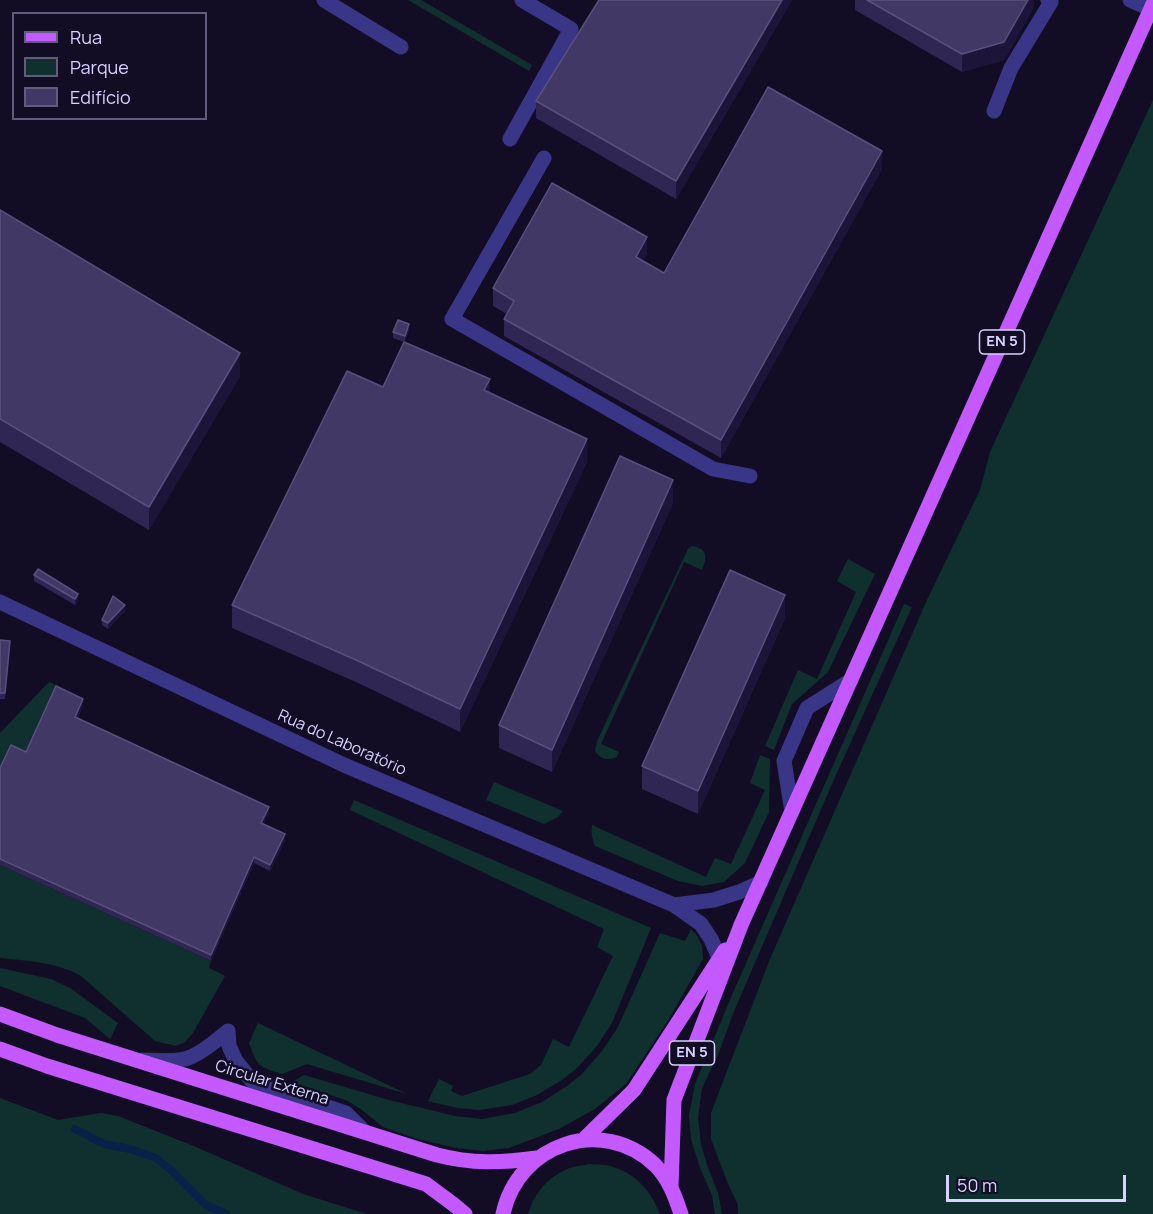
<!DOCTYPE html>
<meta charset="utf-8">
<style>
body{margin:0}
#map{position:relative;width:1153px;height:1214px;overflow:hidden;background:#120d25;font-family:Manrope,sans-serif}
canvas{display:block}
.legend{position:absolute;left:12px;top:12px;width:195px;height:108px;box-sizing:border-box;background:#120d25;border:2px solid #615c7c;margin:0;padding:8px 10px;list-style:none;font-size:18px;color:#d7d2ff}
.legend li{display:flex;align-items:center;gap:12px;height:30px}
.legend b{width:30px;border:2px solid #615c7c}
.scale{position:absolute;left:946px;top:1175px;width:180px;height:27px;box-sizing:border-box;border:3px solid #d7d2ff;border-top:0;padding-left:8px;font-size:18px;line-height:21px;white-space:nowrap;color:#d7d2ff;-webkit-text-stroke:4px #120d25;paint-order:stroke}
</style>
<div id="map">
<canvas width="1153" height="1214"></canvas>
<ul class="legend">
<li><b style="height:8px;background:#c359ff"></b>Rua</li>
<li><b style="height:16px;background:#10302f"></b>Parque</li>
<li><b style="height:16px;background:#413866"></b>Edifício</li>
</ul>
<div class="scale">50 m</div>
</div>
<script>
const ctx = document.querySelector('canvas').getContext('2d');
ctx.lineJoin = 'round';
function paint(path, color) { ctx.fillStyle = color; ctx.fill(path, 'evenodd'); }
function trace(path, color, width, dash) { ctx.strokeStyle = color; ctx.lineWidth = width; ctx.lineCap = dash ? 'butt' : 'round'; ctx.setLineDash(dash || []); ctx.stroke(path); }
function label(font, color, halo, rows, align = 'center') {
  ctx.font = font + ' Manrope,sans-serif'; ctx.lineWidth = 5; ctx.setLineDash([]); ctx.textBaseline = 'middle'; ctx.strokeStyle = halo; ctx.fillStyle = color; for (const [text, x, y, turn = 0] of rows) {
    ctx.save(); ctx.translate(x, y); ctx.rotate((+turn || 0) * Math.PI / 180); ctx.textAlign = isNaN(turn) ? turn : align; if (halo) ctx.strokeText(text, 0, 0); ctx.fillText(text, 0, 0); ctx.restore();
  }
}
paint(new Path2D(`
 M 408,0 L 421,0 L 532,65 L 529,71 Z
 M 1153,100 L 1153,1214 L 738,1214 L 738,1205 L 728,1184 L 711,1139 L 711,1113 L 770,959 L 927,600 L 980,490 L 990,452 Z
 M 692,546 C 708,549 707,557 702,570 L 684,562 L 601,744 L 619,752 L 617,757 C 607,761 599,759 595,750 L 597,741 L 688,549 Z
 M 848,559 L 875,574 L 828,672 L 792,704 L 774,750 L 765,746 L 798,670 L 817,679 L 856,592 L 837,581 Z
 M 904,604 L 912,607 L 835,777 L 732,1016 L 718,1055 L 702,1088 L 698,1118 L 701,1144 L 707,1165 L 718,1193 L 722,1214 L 715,1214 L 712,1195 L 700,1168 L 691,1139 L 689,1115 L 695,1084 L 732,995 Z
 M 49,682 L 58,686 L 26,758 L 0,774 L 0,733 Z
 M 760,755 L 770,759 L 769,812 L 745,863 L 724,882 L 702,886 L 678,881 L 595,846 C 592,839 591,833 592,825 L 706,877 L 715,858 L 731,864 L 765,790 L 750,783 Z
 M 494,782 L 563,811 L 558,817 L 544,824 L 486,800 Z
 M 354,800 L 651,928 L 612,1023 L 597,1046 L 577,1068 L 562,1080 L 537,1095 L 512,1105 L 480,1110 L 457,1108 L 428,1101 L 439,1079 L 453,1086 L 451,1091 L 462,1096 L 530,1074 L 541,1065 L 553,1039 L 569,1047 L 613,956 L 597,947 L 604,929 L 350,810 Z
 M 0,865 L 211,961 L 209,968 L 225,976 L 193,1033 L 185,1042 L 176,1046 L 155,1041 L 81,976 C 57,962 27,961 0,958 Z
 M 691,929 L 697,936 L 702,946 L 703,959 L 669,1019 L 626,1084 L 595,1109 L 559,1129 L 509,1148 L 483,1151 L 456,1148 L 414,1138 L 383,1127 L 362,1110 L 348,1101 L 292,1082 L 304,1075 L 389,1100 L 455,1116 L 482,1119 L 515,1113 L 542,1102 L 567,1086 L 582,1074 L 602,1051 L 618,1027 L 660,933 L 685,941 Z
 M 0,968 L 51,979 L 70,988 L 118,1023 L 110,1039 L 85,1018 L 0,986 Z
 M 258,1023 L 407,1094 L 307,1064 L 282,1074 C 259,1067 257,1066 249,1043 Z
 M 0,1098 L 58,1120 L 101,1113 L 118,1116 L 196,1147 L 303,1194 L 367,1214 L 0,1214 Z
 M 589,1164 C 597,1165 606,1164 613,1167 C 637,1174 651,1192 660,1214 L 528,1214 C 534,1194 546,1179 565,1170 C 572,1166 581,1166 589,1164 Z`), '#10302f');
trace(new Path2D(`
 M 75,1129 L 104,1144 L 130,1149 L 156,1158 L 172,1171 L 206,1205 L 226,1214`), '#092048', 8);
trace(new Path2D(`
 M 324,0 L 401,47
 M 1130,0 L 1150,9
 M 994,111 L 1011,68 L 1051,2 L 1048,0
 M 510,139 L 571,29 L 522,0
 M 544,158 L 452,319 L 713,469 L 750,476
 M 0,602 L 344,765 L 674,905 L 701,924 L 711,939 L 719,958
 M 792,812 L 784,761 L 807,708 L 851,680
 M 674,905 L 714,900 L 739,892 L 761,882
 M 228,1031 L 229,1046 L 236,1061 L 252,1081 L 346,1113 L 364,1131
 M 141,1060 C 156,1060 179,1063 193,1056 C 206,1050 217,1040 228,1031`), '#3a3687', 15);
trace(new Path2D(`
 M 0,1014 L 57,1035 L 437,1155 C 472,1164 501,1163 537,1158
 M 0,1049 L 47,1066 L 426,1184 L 453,1204 L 465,1214
 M 583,1140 L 634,1090 L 725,950
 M 671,1187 L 674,1100 L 741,925 L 1153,4
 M 503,1214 C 518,1144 602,1115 655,1165 C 669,1179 675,1196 681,1214`), '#c359ff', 15);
paint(new Path2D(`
 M 792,0 L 676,199 L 536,118 L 536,101 Z
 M 855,0 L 1034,0 L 1034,7 L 1004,60 L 962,72 L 855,10 Z
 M 882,169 L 721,458 L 504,336 L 504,319 L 507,314 L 493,306 L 493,288 L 647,254 L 643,261 L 664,273 Z
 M 0,210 L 240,376 L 149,530 L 0,442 Z
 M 409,330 L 405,342 L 490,393 L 587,462 L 460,732 L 356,682 L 232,628 L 232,605 L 383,387 L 404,342 L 393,338 L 393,332 Z
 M 673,503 L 552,772 L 499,748 L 499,725 Z
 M 34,575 L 78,600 L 75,605 L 34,581 Z
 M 125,611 L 108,629 L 102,625 L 102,620 Z
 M 785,618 L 698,814 L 642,789 L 642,766 Z
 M 0,640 L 10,647 L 5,699 L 0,699 Z
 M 83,705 L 78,718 L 269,813 L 263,824 L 285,840 L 270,871 L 254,863 L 211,961 L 0,865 L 0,768 L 26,752 Z`), '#2f2654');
paint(new Path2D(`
 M 782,0 L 792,0 L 676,199 L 676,181 Z
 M 1028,0 L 1034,0 L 1034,7 L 1004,60 L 962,72 L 962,54 Z
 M 882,151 L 882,169 L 721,458 L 721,440 Z
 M 647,237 L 647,254 L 636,275 L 636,257 Z
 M 409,324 L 409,330 L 405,342 L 405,336 Z
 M 240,353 L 240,376 L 149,530 L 149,507 Z
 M 490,379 L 490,402 L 484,390 Z
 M 587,439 L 587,462 L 460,732 L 460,709 Z
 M 673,480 L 673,503 L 552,772 L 552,750 Z
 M 78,594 L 78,600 L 75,605 L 75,599 Z
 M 785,595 L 785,618 L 698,814 L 698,791 Z
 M 125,605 L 125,611 L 108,629 L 108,623 Z
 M 83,699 L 83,705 L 75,723 L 75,717 Z
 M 269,807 L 269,813 L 261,829 L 261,823 Z
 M 285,834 L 285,840 L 270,871 L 270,865 Z
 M 254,857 L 254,863 L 211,961 L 211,955 Z`), '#1c1439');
const building = new Path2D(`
 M 599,0 L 782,0 L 676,181 L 536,101 Z
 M 867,0 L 1028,0 L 1004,42 L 962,54 Z
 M 768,87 L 882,151 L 721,440 L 504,319 L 514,301 L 493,288 L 552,183 L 647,237 L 636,257 L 664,273 Z
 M 0,210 L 240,353 L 149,507 L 0,419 Z
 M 398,320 L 409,324 L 405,336 L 393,332 Z
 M 404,342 L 490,379 L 484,390 L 587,439 L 460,709 L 356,660 L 232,605 L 347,371 L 383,387 Z
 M 620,456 L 673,480 L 552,750 L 499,725 Z
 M 38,569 L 78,594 L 75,599 L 34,575 Z
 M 730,570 L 785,595 L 698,791 L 642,766 Z
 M 113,596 L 125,605 L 108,623 L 102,620 Z
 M 0,640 L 10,641 L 5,693 L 0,693 Z
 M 56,686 L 83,699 L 75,717 L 269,807 L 261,823 L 285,834 L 270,865 L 254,857 L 211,955 L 0,859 L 0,768 L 11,745 L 26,752 Z`);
paint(building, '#413866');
trace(building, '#58507e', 1.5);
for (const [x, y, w] of [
 [1002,342,45],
 [692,1053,45]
]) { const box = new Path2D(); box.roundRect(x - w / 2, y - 12, w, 24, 4.5); ctx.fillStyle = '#120d25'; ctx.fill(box); trace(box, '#d7d2ff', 1.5); }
label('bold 15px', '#d7d2ff', null, [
 ["EN 5",1002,342],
 ["EN 5",692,1053]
]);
label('16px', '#d7d2ff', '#120d25', [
 ["Rua do Laboratório",342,743,24],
 ["Circular Externa",272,1083,17]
]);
</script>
